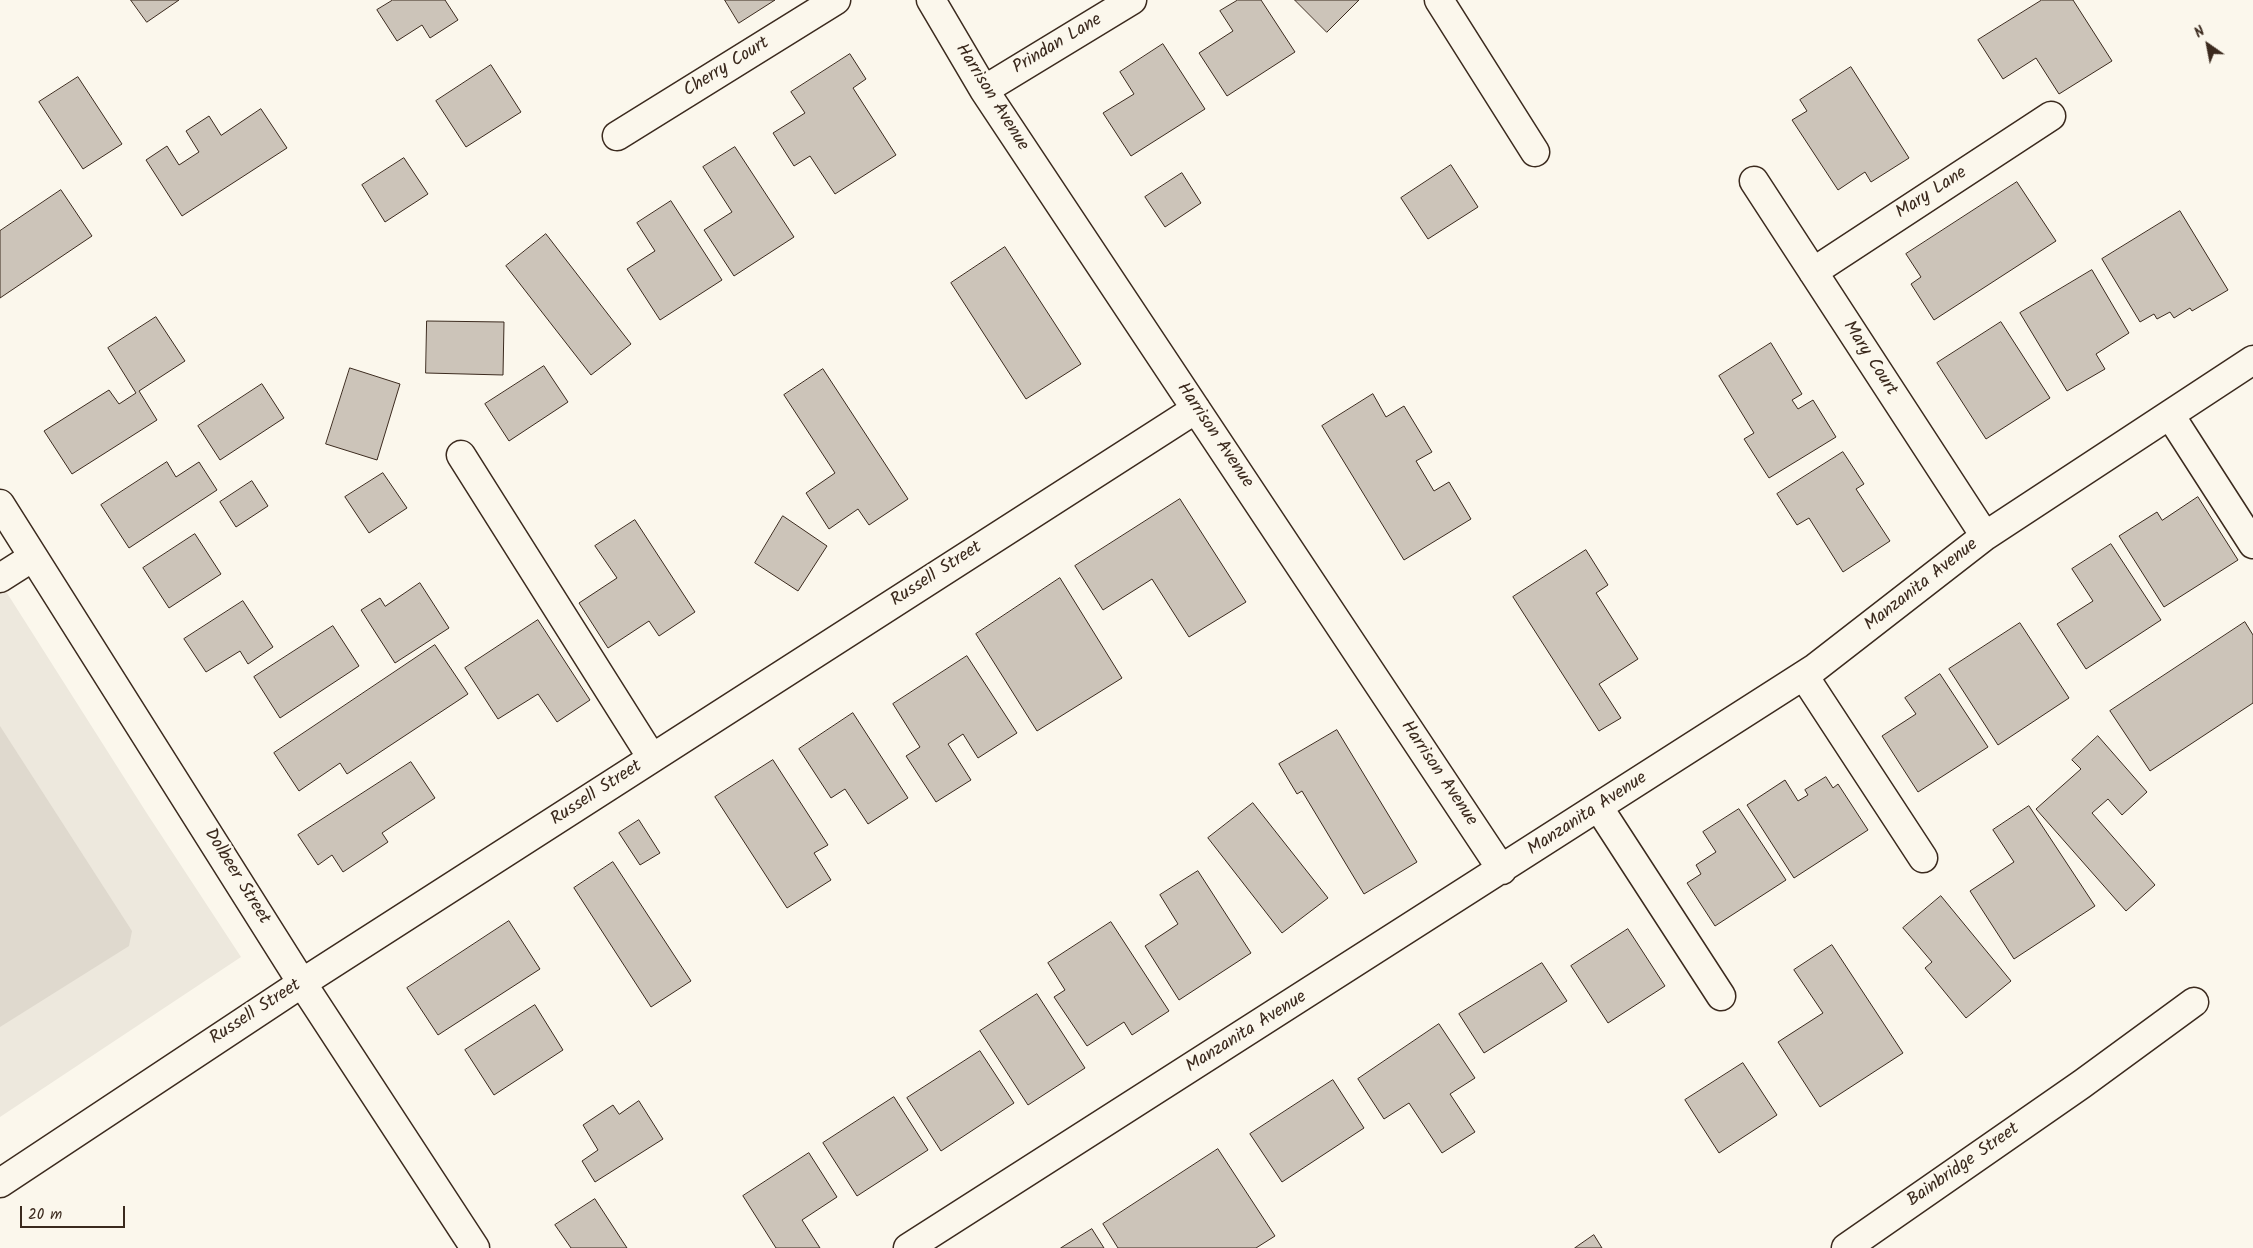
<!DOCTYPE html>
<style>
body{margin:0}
#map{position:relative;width:2253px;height:1248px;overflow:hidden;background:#fbf7ec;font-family:Kalam,sans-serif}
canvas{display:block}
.north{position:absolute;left:2183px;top:20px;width:50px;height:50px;-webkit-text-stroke:4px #fbf7ec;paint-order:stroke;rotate:327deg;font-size:14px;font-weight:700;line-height:20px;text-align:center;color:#3b2a1e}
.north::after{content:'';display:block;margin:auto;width:18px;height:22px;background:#3b2a1e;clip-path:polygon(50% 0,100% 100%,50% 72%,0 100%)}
.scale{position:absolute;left:20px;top:1206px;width:105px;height:22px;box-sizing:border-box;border:2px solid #3b2a1e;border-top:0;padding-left:6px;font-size:15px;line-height:18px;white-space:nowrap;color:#3b2a1e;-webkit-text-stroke:4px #fbf7ec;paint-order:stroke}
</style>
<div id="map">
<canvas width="2253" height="1248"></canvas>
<div class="north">N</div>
<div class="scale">20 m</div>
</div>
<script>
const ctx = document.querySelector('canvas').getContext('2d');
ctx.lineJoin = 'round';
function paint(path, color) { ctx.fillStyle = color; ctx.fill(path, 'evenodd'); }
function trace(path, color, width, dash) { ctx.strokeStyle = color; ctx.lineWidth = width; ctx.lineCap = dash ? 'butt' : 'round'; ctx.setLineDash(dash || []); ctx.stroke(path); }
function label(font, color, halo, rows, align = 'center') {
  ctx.font = font + ' Kalam,sans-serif'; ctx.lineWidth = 5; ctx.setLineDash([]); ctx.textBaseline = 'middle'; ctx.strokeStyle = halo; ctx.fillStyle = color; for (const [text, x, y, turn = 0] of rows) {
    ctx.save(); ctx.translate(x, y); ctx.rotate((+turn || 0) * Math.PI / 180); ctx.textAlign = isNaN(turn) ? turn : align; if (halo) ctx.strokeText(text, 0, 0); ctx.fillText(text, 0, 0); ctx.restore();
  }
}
paint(new Path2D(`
 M 0,582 L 146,812 L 241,957 L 0,1117 Z`), '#ede8dd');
paint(new Path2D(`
 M 0,726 L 132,931 L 129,946 L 0,1027 Z`), '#dfd9ce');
const building = new Path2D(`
 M 131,0 L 179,0 L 147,22 Z
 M 393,0 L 445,0 L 458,20 L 430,38 L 422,25 L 397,41 L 377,10 Z
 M 725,0 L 775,0 L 739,23 Z
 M 1238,0 L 1261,0 L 1295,52 L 1227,96 L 1199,53 L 1233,31 L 1220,11 Z
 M 1295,0 L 1359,0 L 1327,32 Z
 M 2042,0 L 2073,0 L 2112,61 L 2059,94 L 2036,58 L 2003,79 L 1978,40 Z
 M 1163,44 L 1205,109 L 1131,156 L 1103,113 L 1134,94 L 1120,72 Z
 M 850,54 L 866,79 L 853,88 L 896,155 L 835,194 L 810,156 L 794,166 L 773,133 L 805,113 L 791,92 Z
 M 491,65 L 521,112 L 466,147 L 436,101 Z
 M 1851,67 L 1909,158 L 1871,182 L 1865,172 L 1838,190 L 1792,120 L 1807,111 L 1800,100 Z
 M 78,77 L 122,144 L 83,169 L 39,102 Z
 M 261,109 L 287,148 L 182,216 L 146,160 L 167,146 L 179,165 L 199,152 L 186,131 L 209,116 L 221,135 Z
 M 735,147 L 794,237 L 734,276 L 704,230 L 732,212 L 703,167 Z
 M 404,158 L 428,194 L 385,222 L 362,185 Z
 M 1451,165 L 1478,207 L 1428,239 L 1401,198 Z
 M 1182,173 L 1201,203 L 1165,227 L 1145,197 Z
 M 2017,182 L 2056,241 L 1934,320 L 1911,284 L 1921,277 L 1906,254 Z
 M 61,190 L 92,236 L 0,298 L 0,231 Z
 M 671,201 L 722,280 L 660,320 L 627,269 L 655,251 L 637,223 Z
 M 2180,211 L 2228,290 L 2192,311 L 2190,308 L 2174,318 L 2170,312 L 2157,319 L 2154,314 L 2140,322 L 2102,259 Z
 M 546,234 L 631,344 L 591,375 L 506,266 Z
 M 1005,247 L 1081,364 L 1026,399 L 951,283 Z
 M 2092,270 L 2129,333 L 2096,354 L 2105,369 L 2067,391 L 2020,313 Z
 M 156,317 L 185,361 L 139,391 L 157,420 L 72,474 L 44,431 L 109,390 L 119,404 L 136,393 L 108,348 Z
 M 427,321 L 504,322 L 503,375 L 426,373 Z
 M 2001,322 L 2050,398 L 1986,439 L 1937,363 Z
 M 1771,343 L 1802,394 L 1792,400 L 1798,409 L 1813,400 L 1836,437 L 1769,478 L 1744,439 L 1754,433 L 1719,376 Z
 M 544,366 L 568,402 L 509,441 L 485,404 Z
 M 350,368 L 400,384 L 377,460 L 326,444 Z
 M 823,369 L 908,499 L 869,525 L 858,509 L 829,529 L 806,493 L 835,473 L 784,395 Z
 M 262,384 L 284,418 L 220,460 L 198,426 Z
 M 1373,394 L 1386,417 L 1404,406 L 1432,452 L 1416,461 L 1434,491 L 1449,482 L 1471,519 L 1404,560 L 1322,426 Z
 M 1843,452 L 1864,484 L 1856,489 L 1890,541 L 1843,572 L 1809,518 L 1797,525 L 1777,494 Z
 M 167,462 L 176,477 L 199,462 L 217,490 L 129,548 L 101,505 Z
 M 383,473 L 407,508 L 369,533 L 345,497 Z
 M 252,481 L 268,506 L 236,527 L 220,502 Z
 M 2198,497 L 2238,560 L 2164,607 L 2119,536 L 2157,512 L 2162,520 Z
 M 1180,499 L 1246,602 L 1189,637 L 1152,579 L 1103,610 L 1075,566 Z
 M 783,516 L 827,546 L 798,591 L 755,563 Z
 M 635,520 L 695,612 L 659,636 L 649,621 L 608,648 L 579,603 L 617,578 L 595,546 Z
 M 195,534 L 221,574 L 169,608 L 143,568 Z
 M 2111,544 L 2161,620 L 2086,669 L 2057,624 L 2093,601 L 2072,569 Z
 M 1586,550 L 1608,585 L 1596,593 L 1638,659 L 1599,684 L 1621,718 L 1599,731 L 1513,597 Z
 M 1060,578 L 1122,678 L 1037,731 L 976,634 Z
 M 420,583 L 449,628 L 395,663 L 361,610 L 380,598 L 385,606 Z
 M 243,601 L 273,647 L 248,664 L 240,651 L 206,672 L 184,639 Z
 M 538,620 L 590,700 L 557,722 L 538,694 L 498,719 L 465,668 Z
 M 2245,622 L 2253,635 L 2253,703 L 2150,771 L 2110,711 Z
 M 2020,623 L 2069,698 L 1998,745 L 1949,669 Z
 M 333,626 L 359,666 L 280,718 L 254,677 Z
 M 435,645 L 468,694 L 347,774 L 340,763 L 299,791 L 274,753 Z
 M 967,656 L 1017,733 L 978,758 L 963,734 L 948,744 L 971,780 L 936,802 L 906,756 L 920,747 L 893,704 Z
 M 1940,674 L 1988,747 L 1918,792 L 1882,736 L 1916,714 L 1905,698 Z
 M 853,713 L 908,798 L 868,824 L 845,789 L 831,798 L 799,749 Z
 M 1337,730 L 1417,862 L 1364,894 L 1302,791 L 1297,794 L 1279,764 Z
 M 2098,736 L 2147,792 L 2122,815 L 2108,799 L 2092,813 L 2155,885 L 2126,911 L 2036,809 L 2081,769 L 2072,760 Z
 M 773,760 L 828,845 L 814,853 L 831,880 L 787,908 L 715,797 Z
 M 411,762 L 435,798 L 382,833 L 388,842 L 343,872 L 332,855 L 318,865 L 298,835 Z
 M 1826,777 L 1833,788 L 1838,784 L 1868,830 L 1794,878 L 1747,805 L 1785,780 L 1798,801 L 1808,795 L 1805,790 Z
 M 1253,803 L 1328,898 L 1282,933 L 1208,838 Z
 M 2029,806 L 2095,906 L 2014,959 L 1970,891 L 2014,862 L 1993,830 Z
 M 1739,809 L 1786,880 L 1715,926 L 1687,883 L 1701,874 L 1696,865 L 1716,852 L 1703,832 Z
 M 639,820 L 660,853 L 640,865 L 619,833 Z
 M 613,862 L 691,981 L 651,1007 L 574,888 Z
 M 1198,871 L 1251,953 L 1179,1000 L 1145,946 L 1178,924 L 1160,895 Z
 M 1941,896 L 2011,981 L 1966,1018 L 1925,968 L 1932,962 L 1903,928 Z
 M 509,921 L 540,969 L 438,1035 L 407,988 Z
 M 1111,922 L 1169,1011 L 1132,1035 L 1124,1022 L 1087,1046 L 1054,997 L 1065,990 L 1048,963 Z
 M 1628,929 L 1665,986 L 1608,1023 L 1571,966 Z
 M 1832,945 L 1903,1053 L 1820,1107 L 1778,1042 L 1823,1013 L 1794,970 Z
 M 1542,963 L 1567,1001 L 1484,1053 L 1459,1014 Z
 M 1037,994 L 1085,1068 L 1028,1105 L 980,1031 Z
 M 535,1005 L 563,1050 L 494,1095 L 465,1050 Z
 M 1439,1024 L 1475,1078 L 1450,1094 L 1475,1132 L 1442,1153 L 1409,1103 L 1384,1119 L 1358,1079 Z
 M 980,1051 L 1014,1103 L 941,1151 L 907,1098 Z
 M 1743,1063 L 1777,1115 L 1719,1153 L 1685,1100 Z
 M 1333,1080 L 1364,1128 L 1282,1182 L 1250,1134 Z
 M 894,1097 L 928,1150 L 857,1196 L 823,1143 Z
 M 639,1101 L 663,1139 L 595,1182 L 582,1161 L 598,1150 L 583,1125 L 613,1105 L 619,1114 Z
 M 1218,1149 L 1275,1236 L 1256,1248 L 1118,1248 L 1103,1224 Z
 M 809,1153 L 837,1197 L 802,1220 L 820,1248 L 776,1248 L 743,1196 Z
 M 595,1199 L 627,1248 L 571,1248 L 555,1225 Z
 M 1092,1229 L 1104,1248 L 1061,1248 Z
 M 1594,1235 L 1602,1248 L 1575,1248 Z`);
paint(building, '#ccc4b9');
trace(building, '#3b2a1e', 1);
const minor = new Path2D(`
 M 931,0 L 984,90 L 1502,870
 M 1439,0 L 1535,152
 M 984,90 L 1132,0
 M 617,136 L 836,0
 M 1754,181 L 1985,536
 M 1813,272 L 2051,116
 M 2170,415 L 2253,544
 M 461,455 L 652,758
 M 0,504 L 302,983 L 475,1248
 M 0,578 L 33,557
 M 1804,676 L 1923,858
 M 1599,808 L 1721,996
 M 0,1183 L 302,983 L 1196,409
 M 908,1248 L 1815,668 L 1985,536 L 2253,360
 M 1846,1248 L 2082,1084 L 2194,1002`);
trace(minor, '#3b2a1e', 31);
trace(minor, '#fbf7ec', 28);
label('18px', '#3b2a1e', '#fbf7ec', [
 ["Prindan Lane",1058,45,-31],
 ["Cherry Court",727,68,-32],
 ["Harrison Avenue",991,98,58],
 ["Mary Lane",1932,194,-33],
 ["Mary Court",1869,359,57],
 ["Harrison Avenue",1214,436,56],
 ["Russell Street",937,575,-33],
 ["Manzanita Avenue",1922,586,-38],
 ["Harrison Avenue",1438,774,56],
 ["Russell Street",597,794,-33],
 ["Manzanita Avenue",1588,815,-33],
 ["Dolbeer Street",236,877,58],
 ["Russell Street",256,1013,-33],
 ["Manzanita Avenue",1247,1033,-32],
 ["Bainbridge Street",1964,1166,-35]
]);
</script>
